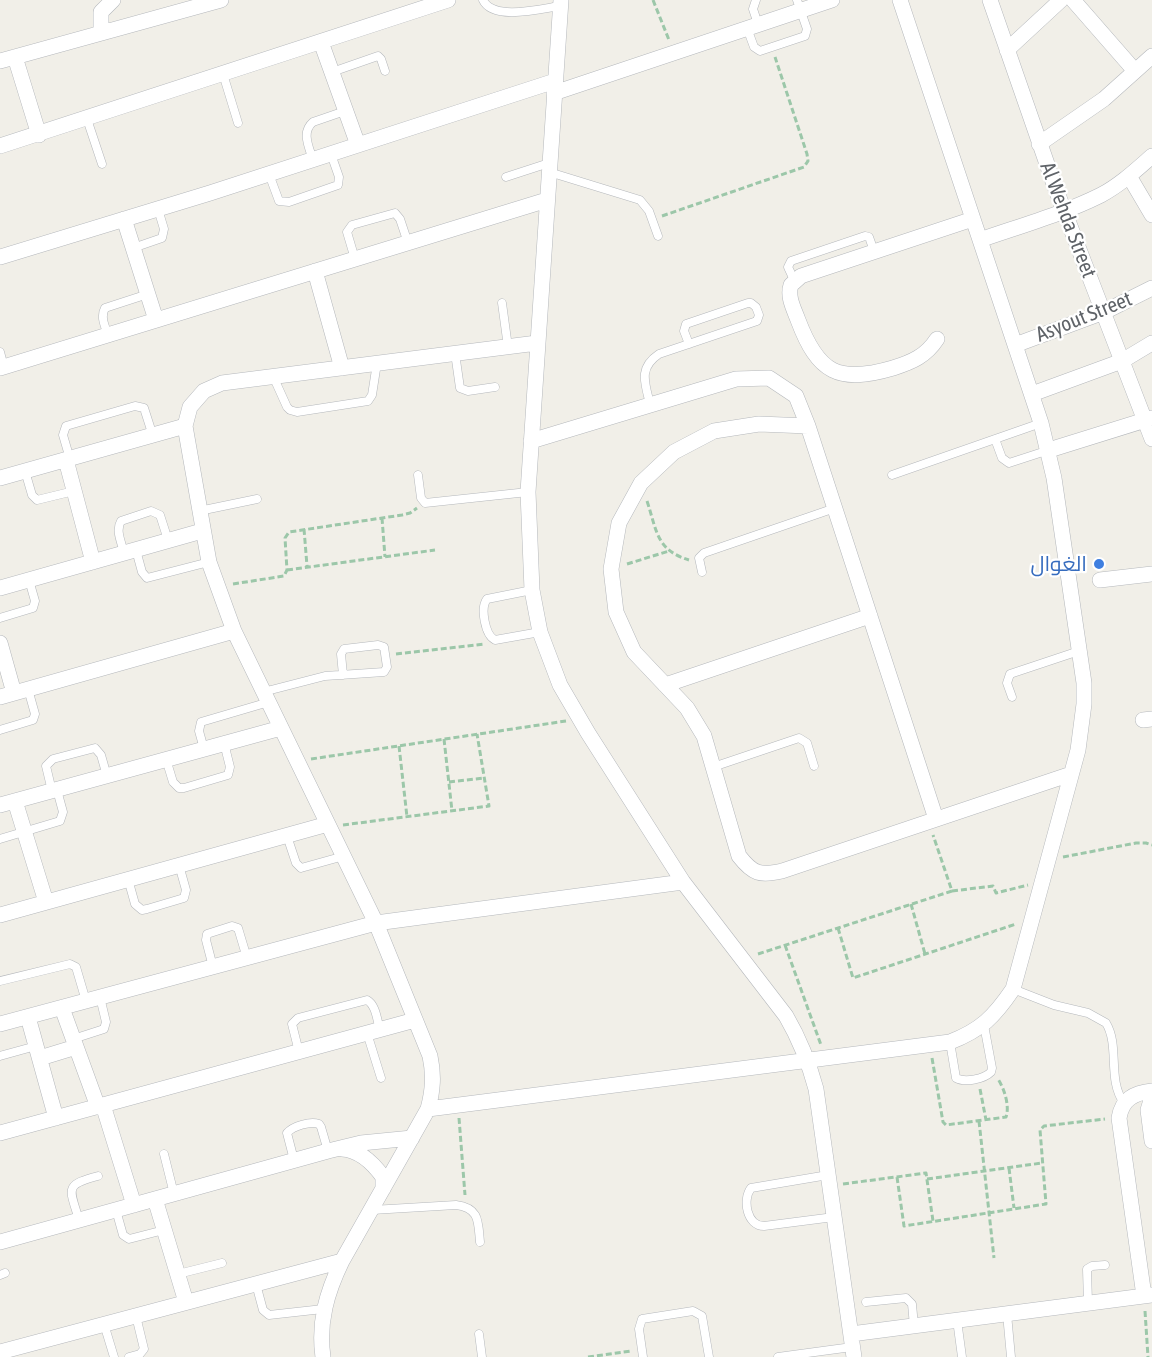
<!DOCTYPE html>
<meta charset="utf-8">
<style>
body{margin:0}
canvas{display:block;background:#f1efe8}
</style>
<canvas width="1152" height="1357"></canvas>
<script>
const ctx = document.querySelector('canvas').getContext('2d');
ctx.lineJoin = 'round';
function trace(path, color, width, dash) { ctx.strokeStyle = color; ctx.lineWidth = width; ctx.lineCap = dash ? 'butt' : 'round'; ctx.setLineDash(dash || []); ctx.stroke(path); }
function label(font, color, halo, rows, align = 'center') {
  ctx.font = font + ' "Asap Condensed",Cairo,sans-serif'; ctx.lineWidth = 4.5; ctx.setLineDash([]); ctx.textBaseline = 'middle'; ctx.strokeStyle = halo; ctx.fillStyle = color; for (const [text, x, y, turn = 0] of rows) {
    ctx.save(); ctx.translate(x, y); ctx.rotate((+turn || 0) * Math.PI / 180); ctx.textAlign = isNaN(turn) ? turn : align; if (halo) ctx.strokeText(text, 0, 0); ctx.fillText(text, 0, 0); ctx.restore();
  }
}
const lane = new Path2D(`
 M 483,0 C 493,21 540,9 560,6
 M 756,0 L 753,9 L 758,24
 M 747,28 L 754,47 L 760,51 L 805,36 L 807,29 L 797,0
 M 332,72 L 378,56 L 381,59 L 385,71
 M 223,74 L 238,123
 M 87,119 L 102,164
 M 313,160 C 309,147 301,132 313,122 L 345,111
 M 549,172 L 640,200 L 649,211 L 658,236
 M 269,174 L 279,201 L 289,202 L 338,185 L 339,177 L 331,154
 M 506,177 L 549,163
 M 133,248 L 162,238 L 164,229 L 158,209
 M 355,259 L 347,232 L 352,225 L 395,213 L 400,219 L 408,243
 M 794,280 L 788,267 L 791,261 L 865,236 L 869,237 L 874,251
 M 502,303 L 508,347
 M 108,335 C 105,326 100,317 105,308 L 148,294
 M 0,352 L 4,367
 M 455,353 L 460,388 L 468,391 L 495,387
 M 273,376 L 287,407 L 290,410 L 297,412 L 368,401 L 372,395 L 377,363
 M 650,404 C 645,383 638,368 659,354 L 757,321 L 759,315 L 756,307 L 751,303 L 748,303 L 686,324 L 684,331 L 689,344
 M 995,439 L 1002,458 L 1009,463 L 1049,450
 M 70,459 L 63,435 L 66,426 L 135,406 L 144,408 L 153,436
 M 25,471 L 32,495 L 37,500 L 74,491
 M 418,475 L 421,498 L 425,503 L 528,492
 M 892,475 L 1041,423
 M 199,511 L 257,499
 M 136,550 L 142,572 L 147,578 L 209,562
 M 124,553 C 122,543 115,531 121,521 L 151,511 L 160,515 L 168,540
 M 702,572 L 699,558 L 704,553 L 835,508
 M 532,590 L 487,599 C 480,608 485,635 495,640 L 540,632
 M 0,618 L 33,608 L 35,601 L 29,580
 M 263,692 L 325,676 L 384,672 L 387,667 L 384,647 L 378,645 L 344,649 L 341,654 L 343,675
 M 1012,697 L 1007,683 L 1010,674 L 1079,651
 M 0,730 L 33,720 L 35,714 L 28,689
 M 204,749 L 199,731 L 201,722 L 269,702
 M 166,759 L 173,782 L 179,788 L 184,788 L 228,775 L 230,767 L 224,743
 M 713,767 L 799,738 L 807,743 L 814,766
 M 52,791 L 46,766 L 53,759 L 95,748 L 101,755 L 107,776
 M 287,836 L 296,863 L 301,868 L 344,856
 M 0,839 L 60,821 L 63,812 L 57,790
 M 128,879 L 135,904 L 142,910 L 147,909 L 184,898 L 186,890 L 179,865
 M 213,967 L 206,940 L 207,934 L 232,926 L 238,928 L 247,958
 M 0,981 L 70,964 L 76,967 L 86,1001
 M 1013,989 L 1054,1005 L 1088,1013 L 1106,1023 C 1120,1046 1107,1080 1124,1103
 M 367,1033 L 381,1078
 M 73,1039 L 104,1029 L 106,1022 L 100,997
 M 950,1042 L 956,1078 C 965,1083 984,1079 991,1072 L 992,1068 L 984,1025
 M 299,1052 L 292,1024 L 298,1018 L 367,1000 C 376,1005 377,1020 380,1030
 M 0,1056 L 36,1046
 M 164,1154 L 174,1194
 M 294,1160 L 287,1133 C 293,1126 310,1121 319,1124 L 321,1127 L 328,1151
 M 828,1175 L 751,1188 C 742,1200 747,1226 764,1226 L 834,1217
 M 116,1210 L 123,1235 L 129,1239 L 164,1230
 M 372,1210 L 456,1205 C 480,1208 478,1222 480,1242
 M 79,1220 C 70,1189 63,1185 98,1176
 M 178,1274 L 222,1263
 M 0,1275 L 5,1273
 M 256,1284 L 263,1310 L 269,1315 L 323,1309
 M 866,1302 L 906,1298 L 912,1304 L 914,1326
 M 1088,1303 L 1087,1269 L 1092,1266 L 1105,1265
 M 1007,1314 L 1011,1357
 M 957,1320 L 962,1357
 M 104,1324 L 114,1357
 M 479,1334 L 482,1357
 M 129,1357 L 140,1354 L 144,1349 L 136,1316
 M 643,1357 L 639,1329 L 642,1319 L 693,1311 L 702,1316 L 709,1357
 M 778,1357 L 852,1347`);
const street = new Path2D(`
 M 561,0 L 528,492 L 532,590 L 540,632 L 560,685 L 588,733 L 683,882 L 786,1016 C 800,1040 809,1063 816,1089 L 854,1357
 M 990,0 L 1055,187 L 1152,439
 M 1073,0 L 1135,71
 M 101,33 L 101,12 L 113,0
 M 321,42 L 358,145
 M 1007,50 L 1061,0
 M 15,57 L 39,135
 M 0,61 L 221,0
 M 554,93 L 832,0
 M 1039,144 L 1104,99 L 1152,56
 M 0,146 L 448,0
 M 1129,176 L 1152,215
 M 124,219 L 156,320
 M 980,240 C 1020,226 1063,214 1101,195 C 1120,185 1136,170 1152,156
 M 0,257 L 210,193 L 555,81
 M 315,271 L 342,368
 M 937,339 C 926,356 912,362 893,368 C 838,384 818,373 798,320 C 794,309 787,297 791,285 L 801,276 L 973,219
 M 1015,345 L 1104,312 L 1152,288
 M 0,368 L 547,200
 M 1032,394 L 1122,361 L 1152,343
 M 808,426 L 759,424 L 714,431 L 674,452 L 641,483 L 619,523 L 611,569 L 616,612 L 634,652 L 687,708 L 704,736 L 739,856 C 753,874 760,876 782,871 L 1071,774
 M 531,441 L 736,379 L 769,378 L 796,396 L 808,426 L 936,819
 M 1049,450 L 1152,418
 M 66,460 L 93,562
 M 0,478 L 185,426
 M 1100,580 L 1152,574
 M 0,588 L 202,531
 M 0,643 L 14,693
 M 665,685 L 870,616
 M 0,697 L 234,631
 M 1143,720 L 1152,719
 M 15,801 L 46,902
 M 0,805 L 281,728
 M 0,915 L 328,824
 M 62,1008 L 98,1107
 M 28,1017 L 56,1118
 M 0,1024 L 376,923 L 683,882
 M 40,1058 L 76,1047
 M 1152,1097 L 1148,1110 L 1152,1141
 M 103,1105 L 134,1205
 M 428,1109 L 950,1042 C 981,1030 994,1017 1013,989 L 1078,750 L 1084,704 L 1084,683 L 1054,478 L 1041,423 L 900,0
 M 0,1133 L 415,1020
 M 342,1149 C 360,1150 373,1163 383,1177 L 383,1189
 M 155,1199 L 186,1302
 M 0,1242 L 328,1151 L 361,1143 L 412,1138
 M 1144,1296 L 1119,1118 C 1122,1099 1134,1093 1152,1091
 M 851,1334 L 1152,1295
 M 0,1352 L 342,1261
 M 323,1357 C 318,1322 327,1292 342,1261 L 428,1109 C 433,1090 434,1075 430,1056 L 376,923 L 234,631 L 209,562 L 185,426 L 190,407 L 204,391 L 222,383 L 537,343`);
trace(lane, '#b5b8bc', 9);
trace(street, '#b5b8bc', 16);
trace(new Path2D(`
 M 653,0 L 669,40
 M 662,216 L 804,167 L 808,161 L 807,154 L 775,57
 M 647,501 C 657,531 656,550 689,560
 M 382,518 L 385,557
 M 304,529 L 307,566
 M 627,564 L 669,551
 M 287,570 L 435,550
 M 233,584 L 284,576 L 287,570 L 285,538 L 289,532 L 402,515 L 410,513 L 417,508
 M 396,654 L 485,644
 M 444,739 L 452,811
 M 399,746 L 407,817
 M 311,759 L 566,721
 M 449,782 L 484,778
 M 343,825 L 489,806 L 477,734
 M 1063,857 L 1136,843 L 1146,843 L 1152,845
 M 952,891 L 993,886 L 996,893 L 1028,885
 M 911,904 L 925,954
 M 838,928 L 853,978 L 1016,924
 M 785,945 L 821,1045
 M 758,954 L 952,891 L 933,835
 M 932,1058 L 943,1122 L 946,1125 L 1006,1117 C 1010,1106 1004,1088 998,1079
 M 980,1089 L 986,1120
 M 459,1118 L 465,1195
 M 979,1121 L 994,1258
 M 1009,1168 L 1014,1208
 M 897,1177 L 904,1226 L 1046,1204 L 1040,1130 L 1044,1126 L 1105,1119
 M 927,1179 L 1042,1163
 M 843,1184 L 926,1173 L 933,1221
 M 1145,1311 L 1148,1357
 M 588,1357 L 631,1351`), '#9cc7a9', 3, [6, 3]);
trace(lane, '#fff', 8);
trace(street, '#fff', 15);
for (const [x, y, r, color] of [
 [1099,564,6,"#3f7fe0"]
]) { const dot = new Path2D(); dot.arc(x, y, r, 0, 2 * Math.PI); ctx.fillStyle = color; ctx.fill(dot); trace(dot, '#fff', 2); }
label('21px', '#5f6368', '#fff', [
 ["Al Wehda Street",1068,220,69],
 ["Asyout Street",1084,317,-22]
]);
label('21px', '#366cbe', '#fff', [
 ["الغوال",1087,564]
], 'right');
</script>
